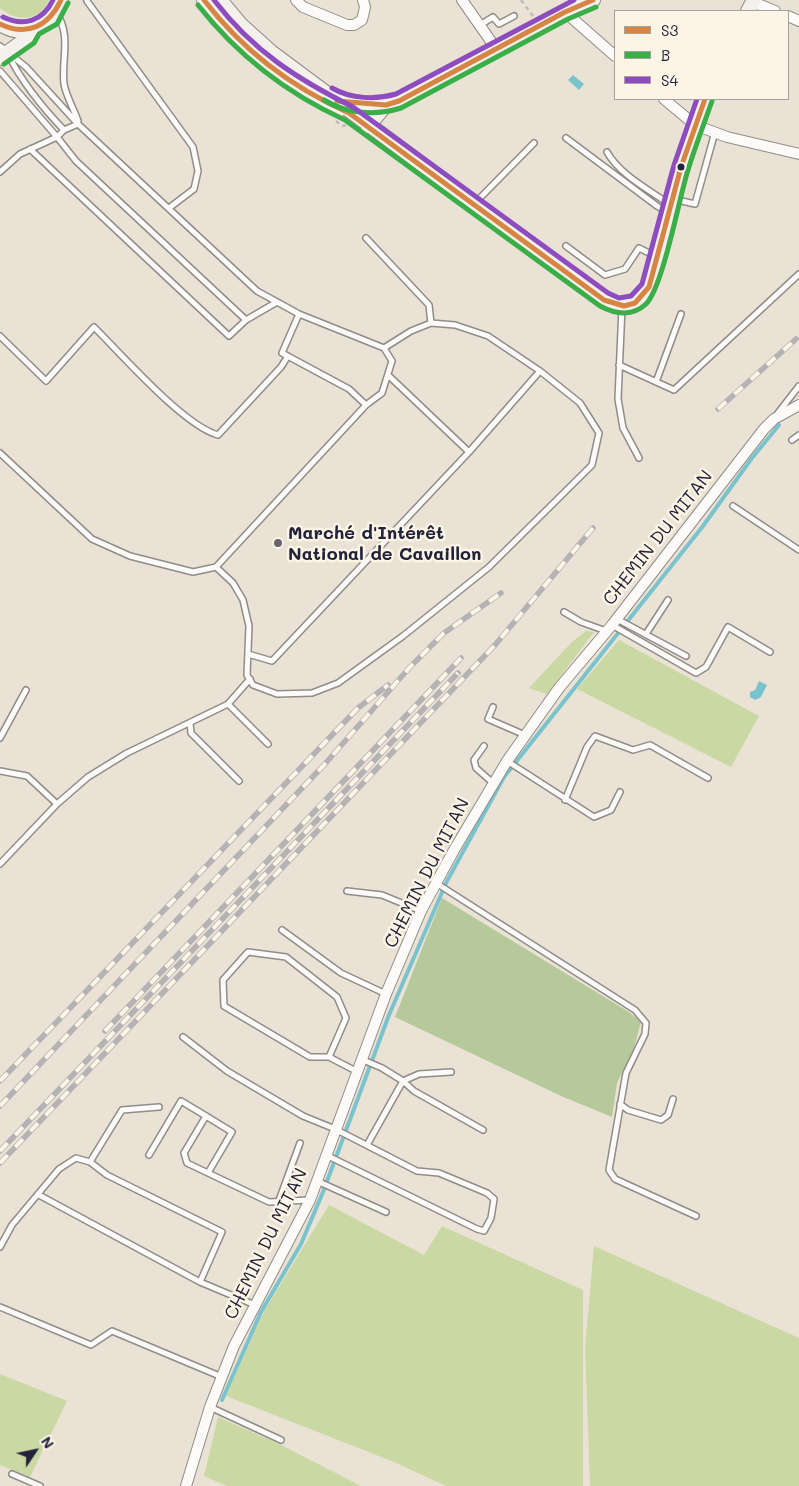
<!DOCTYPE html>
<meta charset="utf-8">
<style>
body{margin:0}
#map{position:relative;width:799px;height:1486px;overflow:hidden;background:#eae2d4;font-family:Mali,sans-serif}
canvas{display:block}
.legend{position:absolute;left:614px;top:10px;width:175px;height:90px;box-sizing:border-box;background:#fcf5e5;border:1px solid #a5a1a1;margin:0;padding:6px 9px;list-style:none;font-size:15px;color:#22223b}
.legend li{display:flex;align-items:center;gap:10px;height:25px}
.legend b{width:25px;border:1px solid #a5a1a1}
.north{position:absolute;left:10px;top:1426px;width:50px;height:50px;-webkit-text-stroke:4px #fcf5e5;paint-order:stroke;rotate:56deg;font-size:14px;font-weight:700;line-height:20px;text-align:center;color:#22223b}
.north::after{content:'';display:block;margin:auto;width:18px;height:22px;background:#22223b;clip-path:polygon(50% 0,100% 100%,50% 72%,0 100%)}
</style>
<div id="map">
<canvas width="799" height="1486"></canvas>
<ul class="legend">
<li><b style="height:6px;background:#d78544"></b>S3</li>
<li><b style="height:6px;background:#39ae49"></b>B</li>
<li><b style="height:6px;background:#8d4cbf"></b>S4</li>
</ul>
<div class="north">N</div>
</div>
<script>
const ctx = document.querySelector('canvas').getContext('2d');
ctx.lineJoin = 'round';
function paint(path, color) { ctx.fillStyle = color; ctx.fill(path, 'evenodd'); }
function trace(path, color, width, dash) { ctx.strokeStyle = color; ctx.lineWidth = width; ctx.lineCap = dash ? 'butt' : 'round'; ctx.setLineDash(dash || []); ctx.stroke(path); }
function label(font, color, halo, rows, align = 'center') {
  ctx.font = font + ' Mali,sans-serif'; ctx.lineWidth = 5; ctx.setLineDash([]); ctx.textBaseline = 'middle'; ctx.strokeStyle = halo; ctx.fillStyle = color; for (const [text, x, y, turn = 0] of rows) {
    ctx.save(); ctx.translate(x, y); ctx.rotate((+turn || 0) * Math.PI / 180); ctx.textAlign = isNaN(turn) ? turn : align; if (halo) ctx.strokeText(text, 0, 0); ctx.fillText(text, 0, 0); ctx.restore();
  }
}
paint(new Path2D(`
 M 0,0 L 49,0 C 40,22 16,22 0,8 Z
 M 586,631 L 594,632 L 547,694 L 529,688 L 572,642 Z
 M 619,640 L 759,716 L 731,767 L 577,689 Z
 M 329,1205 L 424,1255 L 442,1226 L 583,1290 L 583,1486 L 446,1486 L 394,1462 L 226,1396 L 263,1313 Z
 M 594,1246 L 799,1338 L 799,1486 L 590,1486 L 585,1348 Z
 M 0,1374 L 67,1401 L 30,1477 L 0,1465 Z
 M 218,1417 L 283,1446 L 361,1486 L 227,1486 L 204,1476 Z`), '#cad9a3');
paint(new Path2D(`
 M 442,898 L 629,1012 L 641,1022 L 634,1048 L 617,1083 L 612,1117 L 561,1096 L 395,1017 Z`), '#b6c99a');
paint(new Path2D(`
 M 573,75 L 584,84 L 579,90 L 568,80 Z
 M 759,681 L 767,685 L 761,697 L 755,700 L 750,697 L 750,692 L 755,690 Z`), '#7bc3cc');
trace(new Path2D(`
 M 222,1400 L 261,1312 L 301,1244 L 323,1192 L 389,1015 L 447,881 L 504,777 L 703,526 L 752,458 L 779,425`), '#7bc3cc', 4);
const lane = new Path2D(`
 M 87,1 L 193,147 L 198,171 L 194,189 L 169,208
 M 56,12 C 72,36 61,59 64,84 C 66,96 74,109 78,121
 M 480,25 L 493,17 L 499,24 L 514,16
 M 0,46 L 26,67 L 78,124 L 257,291 L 299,314 L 384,348 L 411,331 L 431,323 L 455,325 L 488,336 L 540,371 L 580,403 L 599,433 L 592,465 L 489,567 L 403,636 L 338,683 L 312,693 L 277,694 L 253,685 L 247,675 L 249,626 L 243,600 L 233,583 L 216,567 L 366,405 L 382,393 L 392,361 L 384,348
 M 9,56 C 23,84 42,107 64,130 L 78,124
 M 0,71 L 57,137 L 20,154 L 0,172
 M 64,130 L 57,137 L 76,161 L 246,320 L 277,302
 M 566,138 L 657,206 L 668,213
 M 30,149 L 229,336 L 246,320
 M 607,152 C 620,175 648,189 669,204
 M 673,199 L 695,204 L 715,132
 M 476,202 L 534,143
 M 366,238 L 429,305 L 431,323
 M 566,246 L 605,275 L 625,269 L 639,248 L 657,257
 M 622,307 L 618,399 L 623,428 L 639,458
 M 299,314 L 282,353 L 349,389 L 366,405
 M 0,336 L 46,381 L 94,327 C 121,354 184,426 218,435 L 281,367 L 288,356
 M 619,365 L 674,390 L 799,274
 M 656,382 L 681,314
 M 778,413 L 799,386
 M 792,440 L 799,435
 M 469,452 L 540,371
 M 0,453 L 92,539 L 130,556 L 193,572 L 216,567
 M 733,506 L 799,550
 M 564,612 L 581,622 L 606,631
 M 617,619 L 686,656
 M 612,625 L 696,673 L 706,667 L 728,627 L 770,652
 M 646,634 L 668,600
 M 248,654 L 272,661 L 469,452 L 389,376
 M 228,704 L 268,744
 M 493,707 L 488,719 L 525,735
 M 190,723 L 191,733 L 239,781
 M 0,738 L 26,690
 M 484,746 L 474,760 L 476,768 L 493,783
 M 507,761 L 594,817 L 611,810 L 620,792
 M 0,771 L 27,776 L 57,804
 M 565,800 L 587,747 L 595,736 L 633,750 L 650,745 L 708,778
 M 0,864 L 57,804 L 88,777 L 127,753 L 228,704 L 250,679
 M 436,883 L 635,1010 L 646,1023 L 645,1034 L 626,1073 L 609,1170 L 615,1179 L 696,1216
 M 347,891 L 382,895 L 421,911
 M 282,930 L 341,973 L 386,994
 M 183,1037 L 227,1071 L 303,1116 L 335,1129 L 417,1171 L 439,1173 L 487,1193 L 494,1199 L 491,1218 L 484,1231 L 477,1229 L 326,1155
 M 329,1057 L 310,1057 L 224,1006 L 223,980 L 248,952 L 286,957 L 337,997 L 346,1018 L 329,1057 L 356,1071
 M 361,1059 L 382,1068 L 403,1081 L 367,1145
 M 451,1072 L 419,1074 L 403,1081 L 414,1091 L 483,1130
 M 620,1104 L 628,1110 L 661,1120 L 668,1115 L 673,1099
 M 149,1155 L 181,1101 L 206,1116
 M 90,1162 L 122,1110 L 159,1107
 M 208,1173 L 232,1132 L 206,1116 L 184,1153 L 187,1163 L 269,1202 L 309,1200
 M 317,1181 L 386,1212
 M 39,1195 L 200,1282 L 255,1305
 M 278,1203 L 300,1143
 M 0,1247 L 12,1225 L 59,1169 L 76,1158 L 90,1162 L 107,1175 L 222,1232 L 200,1282
 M 0,1307 L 91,1345 L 112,1331 L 222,1377
 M 210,1407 L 281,1440
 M 12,1474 L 40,1486`);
const street = new Path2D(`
 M 296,0 L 303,7 L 347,25 L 354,25 L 362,20 L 365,7 L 363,0
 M 462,0 L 497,50
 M 753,2 L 775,11
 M 565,12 L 615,56
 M 788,16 L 799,21
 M 664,99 L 695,125 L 727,137 L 799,154
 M 186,1486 L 210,1407 L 234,1346 L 310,1200 L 386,994 L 421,911 L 454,850 L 507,761 L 559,688 L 612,625 L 764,429 L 774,419 L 799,405`);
const secondary = new Path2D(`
 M 204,0 C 236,45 288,88 340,109
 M 220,0 L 241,25 L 271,52 L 604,300 C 624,310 638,307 649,287 L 681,167 L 705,99
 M 748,11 L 754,0
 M 0,24 C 25,40 52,25 61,0
 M 0,58 L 29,37 L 34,29
 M 337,101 L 386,105 L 399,101 L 565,12 L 593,0
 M 368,126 L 386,105`);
trace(lane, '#908c88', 8);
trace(street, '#908c88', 12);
trace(secondary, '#908c88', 16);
trace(new Path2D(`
 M 521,0 L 533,16
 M 336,121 L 342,126 L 347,125`), '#bdbbbb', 2.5, [4, 4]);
trace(lane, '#fcfbf9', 5);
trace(street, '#fcfbf9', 10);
trace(secondary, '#f4f0ea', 14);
const rail = new Path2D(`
 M 718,409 L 796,339
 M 105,1031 L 461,658
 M 0,1081 L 358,708 L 388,685
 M 0,1106 L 324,765 L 410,667 L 444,633 L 501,593
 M 0,1151 L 458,673
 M 0,1163 L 495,645 L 593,528`);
trace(rail, '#b4b2b4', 5.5);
trace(rail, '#fcf5e5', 4, [11]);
trace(new Path2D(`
 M 204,0 C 243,51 291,87 349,113 L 604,300 L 624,306 L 635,303 L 649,287 L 681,167 L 705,99
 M 0,24 C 27,37 49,26 61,0
 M 337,101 L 386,105 L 399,101 L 565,12 L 593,0`), '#d78544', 5);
trace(new Path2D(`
 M 198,5 C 238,56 286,93 345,120 L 600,306 C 615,314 632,317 646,304 C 663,287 679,198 688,170 C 695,147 704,124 712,101
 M 4,64 L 34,43 L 39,34 L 57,24 L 68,3
 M 324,100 C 347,114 375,116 401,108 L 568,19 L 596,7`), '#39ae49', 5);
trace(new Path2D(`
 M 214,0 C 253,51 297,79 353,107 L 608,293 L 619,298 L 631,296 L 642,284 L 674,165 L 697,99
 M 3,17 C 24,27 43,21 53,0
 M 332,88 C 351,99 375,100 396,94 L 574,0`), '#8d4cbf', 5);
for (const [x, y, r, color] of [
 [681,167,4.5,"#22223b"],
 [278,543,5,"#686571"]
]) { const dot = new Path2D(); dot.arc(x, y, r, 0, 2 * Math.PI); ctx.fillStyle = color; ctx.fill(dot); trace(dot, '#fcf5e5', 2); }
label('bold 18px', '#22223b', '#fcf5e5', [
 ["Marché d'Intérêt",288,533],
 ["National de Cavaillon",288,554]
], 'left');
label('18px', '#22223b', '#fcf5e5', [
 ["CHEMIN DU MITAN",658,538,-52],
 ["CHEMIN DU MITAN",427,873,-63],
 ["CHEMIN DU MITAN",266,1244,-64]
]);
</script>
